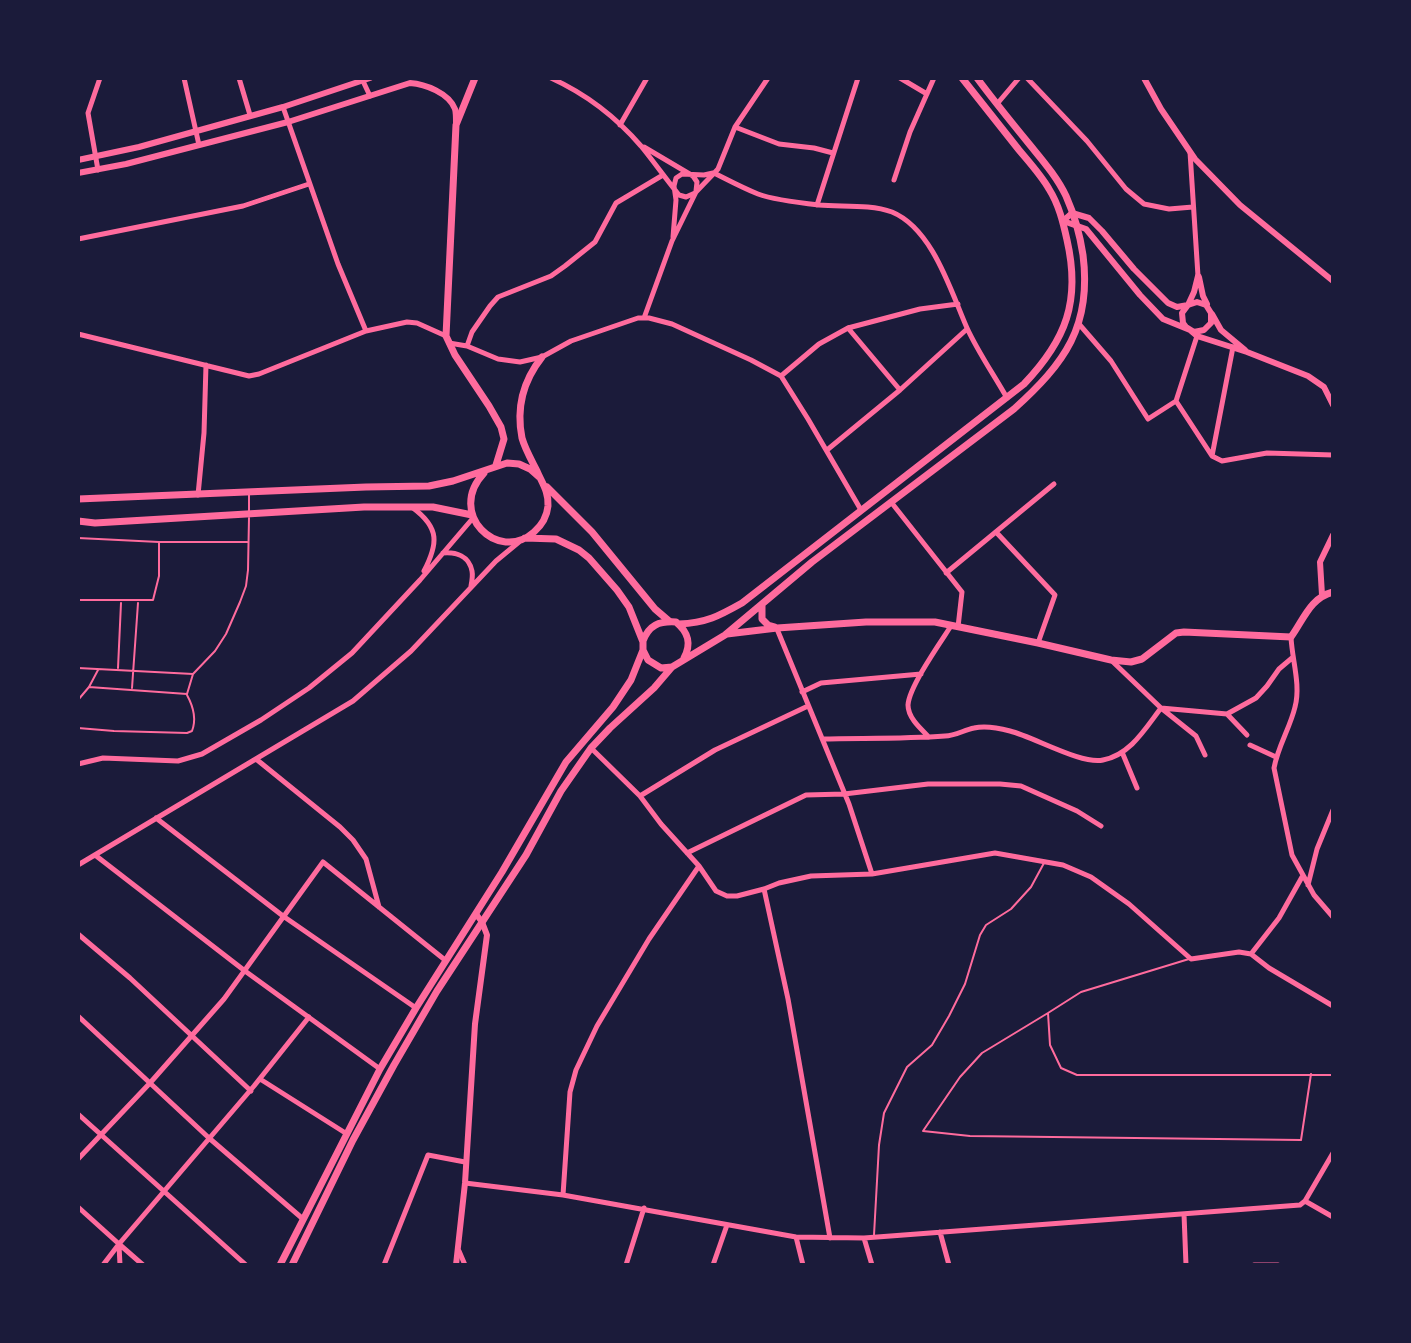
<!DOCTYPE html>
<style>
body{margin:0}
#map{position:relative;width:1411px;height:1343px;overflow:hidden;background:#1b1b3a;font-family:"Golos Text",sans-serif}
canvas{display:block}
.frame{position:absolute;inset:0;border:80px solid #1b1b3a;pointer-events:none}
</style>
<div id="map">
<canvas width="1411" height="1343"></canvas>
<div class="frame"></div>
</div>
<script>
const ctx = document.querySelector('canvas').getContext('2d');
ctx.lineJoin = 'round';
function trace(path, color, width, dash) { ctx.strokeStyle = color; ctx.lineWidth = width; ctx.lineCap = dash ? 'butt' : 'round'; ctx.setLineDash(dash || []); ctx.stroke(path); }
trace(new Path2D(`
 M 249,494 L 249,512
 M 78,538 L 159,542 L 247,542
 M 78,600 L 153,600 L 159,576 L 159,543
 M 78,668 L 193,674
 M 118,668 L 121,603
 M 89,687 L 187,694 L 193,674 L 215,651 L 226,634 L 240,602 L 246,586 L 248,570 L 249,518
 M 132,688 L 138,603
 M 78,700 L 89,687 L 98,670
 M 78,728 L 114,731 L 187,733 L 192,731 C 197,718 193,706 187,695
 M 1189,959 L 1081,992 L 1048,1013 L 1050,1045 L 1061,1068 L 1077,1075 L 1333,1075
 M 1048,1013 L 982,1053 L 960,1077 L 923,1131 L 970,1136 L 1301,1140 L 1311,1074
 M 874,1235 L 879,1145 L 884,1113 L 907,1067 L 932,1045 L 949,1016 L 965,984 L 980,935 L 986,925 L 1011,909 L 1031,887 L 1044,863`), '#ff6b9d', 2);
trace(new Path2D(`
 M 184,78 L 199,145
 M 239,78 L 250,115
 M 551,78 C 586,94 616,117 641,146 C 654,162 666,179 679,195 L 686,197 L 695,193
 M 900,78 L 927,94
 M 1027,78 L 1087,141 L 1126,189 L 1144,204 L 1169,209 L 1193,207
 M 362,79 L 370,96
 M 997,104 L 1019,78
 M 283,107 L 338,264 L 366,331
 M 620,125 L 647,78
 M 735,127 L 779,144 L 814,148 L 833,153
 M 644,147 L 693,176 L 697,182 L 696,191
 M 1190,152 L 1198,276
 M 98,170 L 88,113 L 100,78
 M 714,173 C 728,180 743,188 758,194 C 774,200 801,203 819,205 C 842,207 870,204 892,212 C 933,229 951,292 967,328 C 978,352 994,375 1007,398
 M 894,180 L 910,132 L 934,78
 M 817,205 L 858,78
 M 673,237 L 676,200 L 674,186 L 676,178 L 682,174 L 704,175 L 713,173
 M 78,239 L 243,206 L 309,184
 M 644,318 L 672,241 L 696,192 L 718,169 L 735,127 L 768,78
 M 1079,324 L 1111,361 L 1148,419 L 1176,401 L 1197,336
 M 848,328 L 900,390
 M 78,334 L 249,376 L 259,374 L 366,331 L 407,322 L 417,323 L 446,336
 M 449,343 L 467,346 L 498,359 L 520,362 L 542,357 L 571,341 L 638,318 L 649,318 L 672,324 L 751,360 L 781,376 L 808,419 L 861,510
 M 467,346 L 472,332 L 490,306 L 498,297 L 551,276 L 565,266 L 595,242 L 616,203 L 663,175
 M 1233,347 L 1212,456 L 1222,461 L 1267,453 L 1333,455
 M 781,376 L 819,344 L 848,328 L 920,309 L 958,304
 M 1176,401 L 1212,456
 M 827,450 L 900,390 L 967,329
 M 198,495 L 204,433 L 206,365
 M 891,502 L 962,592 L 958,627
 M 413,508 C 440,528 438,544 424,571
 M 996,532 L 1055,595 L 1038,643
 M 443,553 C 456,552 469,556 472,571 C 473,576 472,581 471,586
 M 946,573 L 1054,484
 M 777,629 L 849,804 L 872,874
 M 1291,637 C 1292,660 1301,685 1295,707 C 1290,728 1278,746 1274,768 L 1292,855 L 1314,895 L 1333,917
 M 1112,661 L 1161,708 L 1227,714 L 1256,698 L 1267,686 L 1279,669 L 1292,658
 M 802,692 L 821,683 L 921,674
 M 1227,714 L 1247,735
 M 929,737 C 921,729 908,718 908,705 C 909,687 940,643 951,626
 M 822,739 C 863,738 904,739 945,736 C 955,736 964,730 974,728 C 986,725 999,728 1010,731 C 1034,737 1082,765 1103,760 C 1130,755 1145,729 1161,708 L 1196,736 L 1205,755
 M 1250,745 L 1276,757
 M 591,748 L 640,796 L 661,824 L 699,866 L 716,891 L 727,896 L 737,896 L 764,889 L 779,883 L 811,876 L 872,874 L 995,853 L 1063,865 L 1091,877 L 1129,904 L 1191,959 L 1239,952 L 1251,954 L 1269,968 L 1333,1006
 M 1122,752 L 1137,788
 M 256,759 L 340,827 L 353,840 L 366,859 L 379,907
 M 78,764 L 103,758 L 178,761 L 202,754 L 261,720 L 309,688 L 352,653 L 420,580 L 473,518
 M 640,796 L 715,750 L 808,706
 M 156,818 L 283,916 L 416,1008
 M 687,853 L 806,795 L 844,794 L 928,784 L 1000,784 L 1021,786 L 1077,811 L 1101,826
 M 95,855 L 245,971 L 380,1069
 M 78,865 L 353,701 L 411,651 L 496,561 L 519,542
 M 1308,885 L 1317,849 L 1333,810
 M 764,889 L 788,999 L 830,1238
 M 78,934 L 130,978 L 251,1091
 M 1251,954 L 1279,918 L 1302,877
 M 78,1016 L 209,1138 L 303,1219
 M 260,1079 L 347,1134
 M 78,1114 L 246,1265
 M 78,1159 L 150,1083 L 224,999 L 323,862 L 445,960
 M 465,1183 L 563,1195 L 796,1237 L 864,1238 L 1300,1205 L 1305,1201 L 1333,1153
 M 563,1195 L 570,1092 L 576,1070 L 597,1026 L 649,939 L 699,866
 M 1305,1201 L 1333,1217
 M 78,1207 L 119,1244
 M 1184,1214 L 1186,1265
 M 940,1232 L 949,1265
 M 796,1237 L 803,1265
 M 864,1238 L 872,1265
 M 119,1245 L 120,1265
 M 459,1251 L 465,1265
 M 103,1265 L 119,1244
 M 143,1265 L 119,1244 L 254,1086 L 309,1017
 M 384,1265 L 428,1155 L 465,1162
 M 626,1265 L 644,1208
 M 713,1265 L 727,1225
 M 1254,1265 L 1278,1265`), '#ff6b9d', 5);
trace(new Path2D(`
 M 1144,78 L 1161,109 L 1195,159 L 1240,205 L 1333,281
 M 78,160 L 139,147 L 283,107 L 370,78
 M 78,173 L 126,164 L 288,122 L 410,83 C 425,84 449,93 455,109 C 456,112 456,120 456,123
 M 1198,276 L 1194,292 L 1188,305 L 1182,313 L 1183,323 L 1186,327 L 1194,332 L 1204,330 L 1211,323 L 1211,313 L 1206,305 L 1197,302 L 1188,305 L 1177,307 L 1168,303 L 1134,269 L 1102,231 L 1089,218 L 1072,213 L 1063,221 L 1086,229 L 1140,295 L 1163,319 L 1190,330 L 1197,336 L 1247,352 L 1308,376 L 1324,387 L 1333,405
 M 1199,277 L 1203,296 L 1207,304
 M 1212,314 L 1221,330 L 1245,350
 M 1322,595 L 1320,562 L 1333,535
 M 456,1265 L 465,1183 L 475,1024 L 487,935 L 482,922 L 476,914`), '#ff6b9d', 6);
trace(new Path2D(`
 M 475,78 L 456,125 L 446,336 L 455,355 L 489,406 L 501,427 L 504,439 L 496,465
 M 484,473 C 446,513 498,564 534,532 C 542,525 547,516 548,506 C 549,492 542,483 537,471 C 532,461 525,449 522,438 C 516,408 523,381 542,357
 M 547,487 L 592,532 L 655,609 L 669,621
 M 78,499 L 366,487 L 429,486 L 453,481 L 507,463 L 519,464 L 530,469 L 539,477
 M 78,521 L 95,523 L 364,507 L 433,507 L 472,515
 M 525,538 L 556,539 L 579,550 L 589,558 L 617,590 L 629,607 L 643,642 L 643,650 L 648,660 L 661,668 L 672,667 L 725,635 L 812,562 L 1014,409 C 1065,363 1092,326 1083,255 C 1080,235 1074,214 1066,196 C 1057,177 1043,161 1030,145 C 1012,123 994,101 977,78
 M 762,605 L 762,619 L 768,625 L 775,627
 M 679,624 C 706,623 719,616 742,603 L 1024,384 C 1066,340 1081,301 1067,240 C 1063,222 1059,205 1049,189 C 1041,175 1029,162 1019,150 C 1000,126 981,102 962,78
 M 727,634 L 777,628 L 866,622 L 935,622 L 1038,643 L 1111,660 L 1131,662 L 1142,659 L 1176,633 L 1184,632 L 1291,637 C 1304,619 1310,598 1333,592
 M 643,641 C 649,625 659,621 676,622 C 688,632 692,643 684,658
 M 280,1265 L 380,1069 L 416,1008 L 502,872 L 566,762 L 613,707 L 631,680 L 643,650
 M 292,1265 L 353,1140 L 394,1065 L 437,991 L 526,855 L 561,791 L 591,748 L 610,728 L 654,688 L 672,667`), '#ff6b9d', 7);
</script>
